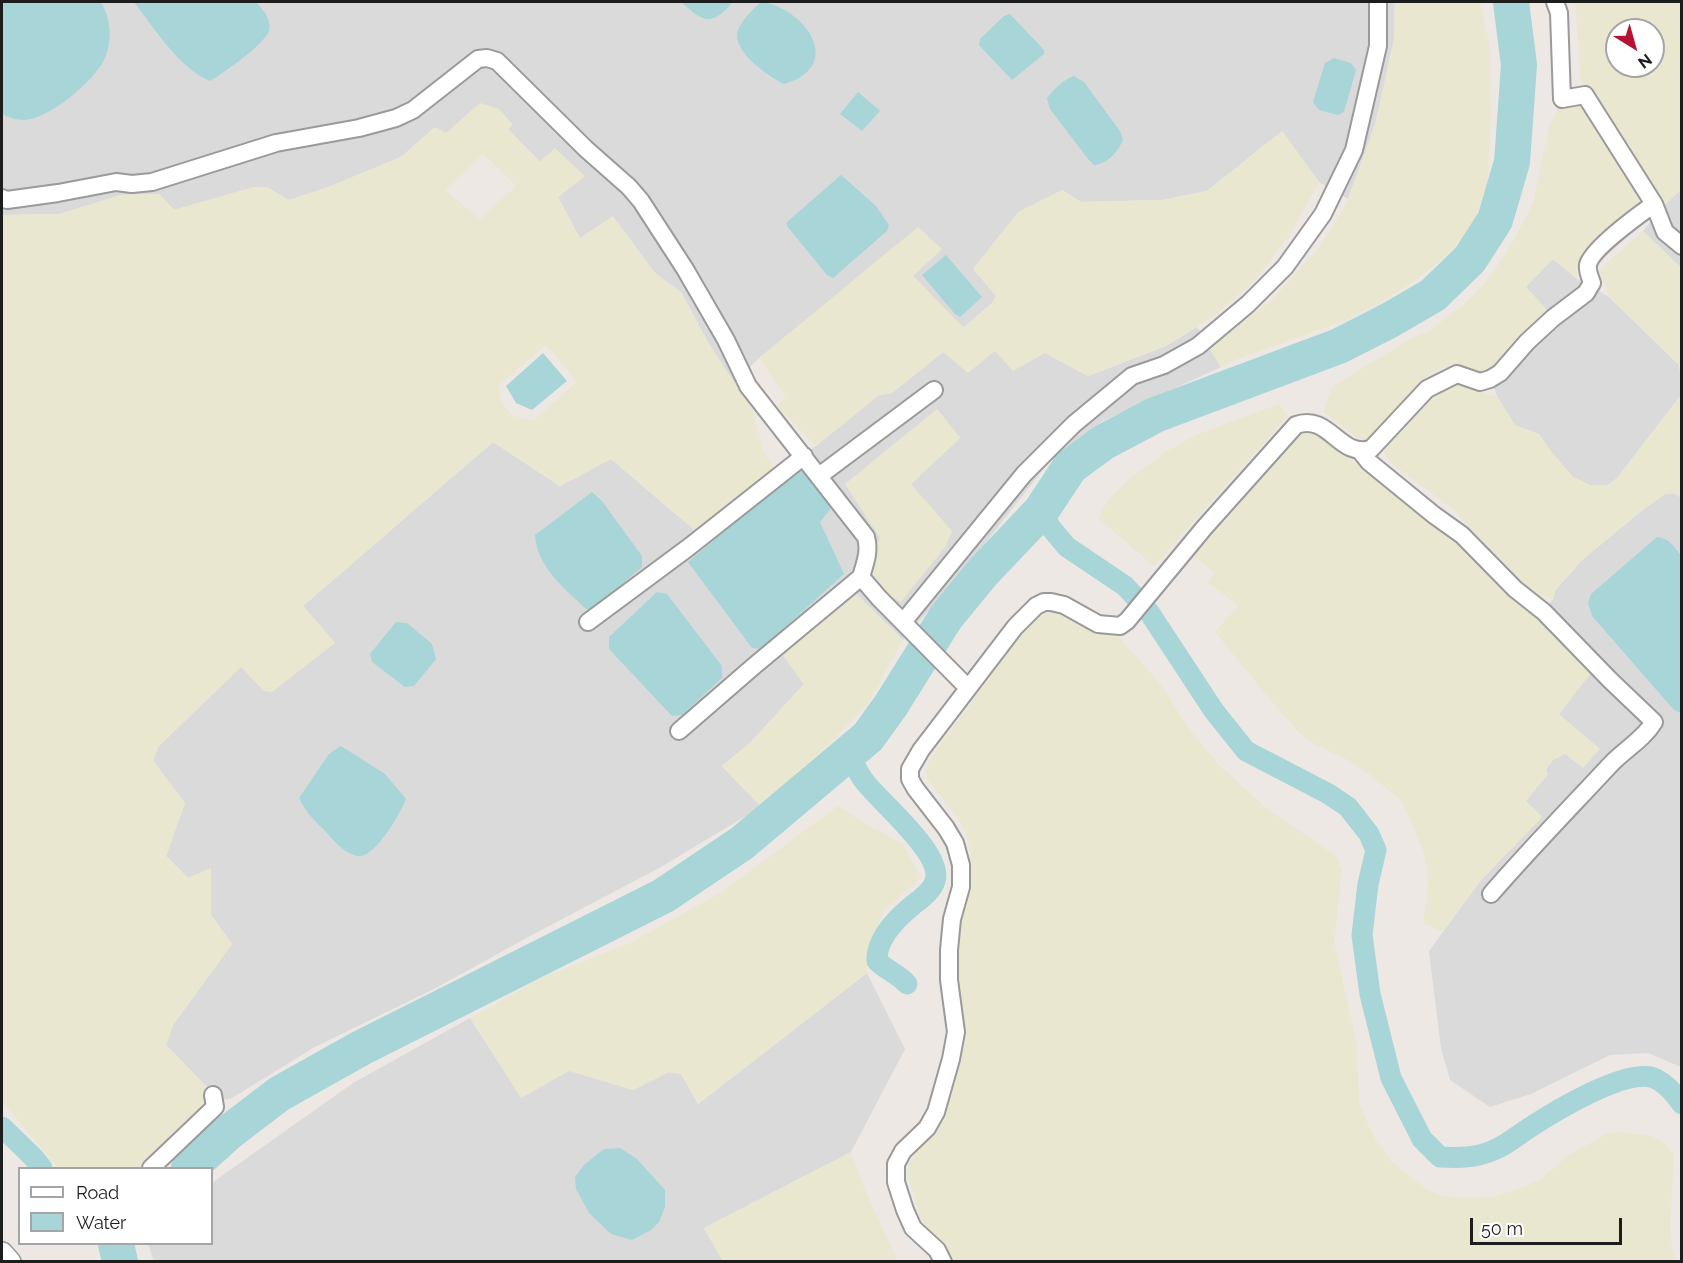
<!DOCTYPE html>
<style>
body{margin:0}
#map{position:relative;width:1683px;height:1263px;overflow:hidden;background:#ede8e4;font-family:Raleway,sans-serif}
canvas{display:block}
.frame{position:absolute;inset:0;border:3px solid #1d1d1d;pointer-events:none}
.legend{position:absolute;left:18px;top:1167px;width:195px;height:78px;box-sizing:border-box;background:#fff;border:2px solid #a5a5a5;margin:0;padding:8px 10px;list-style:none;font-size:18px;color:#1d1d1d}
.legend li{display:flex;align-items:center;gap:12px;height:30px}
.legend b{width:30px;border:2px solid #a5a5a5}
.north{position:absolute;left:1605px;top:18px;width:60px;height:60px;box-sizing:border-box;background:#fff;border:2px solid #a5a5a5;border-radius:50%;rotate:143deg;font-size:16px;font-weight:700;line-height:24px;text-align:center;color:#1d1d1d}
.north::after{content:'';display:block;margin:auto;width:21px;height:27px;background:#b61334;clip-path:polygon(50% 0,100% 100%,50% 72%,0 100%)}
.scale{position:absolute;left:1470px;top:1218px;width:152px;height:27px;box-sizing:border-box;border:3px solid #1d1d1d;border-top:0;padding-left:8px;font-size:18px;line-height:21px;white-space:nowrap;color:#1d1d1d;-webkit-text-stroke:4px #fff;paint-order:stroke}
</style>
<div id="map">
<canvas width="1683" height="1263"></canvas>
<div class="frame"></div>
<ul class="legend">
<li><b style="height:8px;background:#fff"></b>Road</li>
<li><b style="height:16px;background:#a8d5d7"></b>Water</li>
</ul>
<div class="north">N</div>
<div class="scale">50 m</div>
</div>
<script>
const ctx = document.querySelector('canvas').getContext('2d');
ctx.lineJoin = 'round';
function paint(path, color) { ctx.fillStyle = color; ctx.fill(path, 'evenodd'); }
function trace(path, color, width, dash) { ctx.strokeStyle = color; ctx.lineWidth = width; ctx.lineCap = dash ? 'butt' : 'round'; ctx.setLineDash(dash || []); ctx.stroke(path); }
paint(new Path2D(`
 M 2,2 L 1395,2 L 1394,40 L 1375,125 L 1348,199 L 1319,182 L 1282,131 L 1207,191 L 1162,200 L 1081,202 L 1062,190 L 974,269 L 996,296 L 993,302 L 963,328 L 912,275 L 836,296 L 759,358 L 733,384 L 709,344 L 681,292 L 655,273 L 613,217 L 580,239 L 558,197 L 584,176 L 540,162 L 508,129 L 512,125 L 445,133 L 434,128 L 401,157 L 326,188 L 289,200 L 268,188 L 254,187 L 174,210 L 159,194 L 121,195 L 60,214 L 2,215 Z
 M 1681,190 L 1681,268 L 1643,231 L 1664,205 Z
 M 1553,259 L 1576,278 L 1609,297 L 1679,365 L 1681,377 L 1681,395 L 1617,478 L 1608,485 L 1590,485 L 1573,477 L 1552,453 L 1539,434 L 1515,426 L 1497,396 L 1489,372 L 1499,364 L 1547,310 L 1525,287 Z
 M 1197,327 L 1221,367 L 1103,421 L 1049,462 L 976,555 L 903,640 L 854,592 L 782,654 L 804,684 L 750,743 L 722,766 L 761,807 L 661,867 L 532,935 L 434,989 L 315,1047 L 232,1098 L 210,1103 L 207,1087 L 166,1045 L 173,1025 L 232,944 L 211,915 L 211,869 L 188,878 L 166,856 L 185,803 L 153,761 L 158,747 L 241,666 L 264,691 L 335,643 L 303,606 L 493,442 L 560,486 L 611,459 L 698,533 L 776,471 L 816,446 L 879,395 L 892,393 L 943,352 L 995,351 L 1045,353 L 1088,376 L 1166,346 ZM 937,409 L 960,438 L 911,484 L 880,538 Z
 M 1674,493 L 1682,498 L 1681,1067 L 1648,1053 L 1610,1055 L 1531,1094 L 1490,1107 L 1450,1080 L 1441,1048 L 1429,951 L 1481,880 L 1542,817 L 1525,801 L 1548,774 L 1546,769 L 1553,760 L 1564,754 L 1559,714 L 1539,617 L 1553,599 L 1555,591 L 1581,561 L 1640,512 L 1665,494 Z
 M 867,973 L 905,1049 L 851,1152 L 704,1228 L 723,1261 L 154,1262 L 148,1244 L 212,1244 L 212,1184 L 216,1180 L 353,1083 L 470,1018 L 521,1097 L 569,1070 L 633,1090 L 669,1072 L 681,1074 L 698,1104 Z`), '#dbdada');
paint(new Path2D(`
 M 1395,2 L 1480,2 L 1490,49 L 1491,116 L 1488,181 L 1474,221 L 1461,241 L 1443,259 L 1409,285 L 1381,302 L 1347,320 L 1235,360 L 1221,367 L 1208,347 L 1270,302 L 1321,245 L 1348,200 L 1375,125 L 1394,40 Z
 M 1575,2 L 1681,2 L 1681,190 L 1664,205 L 1590,86 L 1581,83 ZM 1617,30 L 1653,30 L 1653,66 L 1617,66 Z
 M 480,103 L 499,109 L 513,125 L 508,129 L 539,162 L 555,148 L 585,176 L 558,197 L 580,238 L 613,216 L 655,273 L 680,292 L 709,344 L 752,409 L 763,450 L 776,471 L 698,533 L 611,459 L 560,486 L 493,442 L 303,606 L 335,643 L 272,692 L 264,691 L 241,667 L 158,747 L 153,761 L 185,803 L 166,856 L 188,878 L 211,868 L 211,915 L 232,944 L 173,1025 L 166,1045 L 207,1087 L 209,1103 L 142,1168 L 58,1168 L 2,1101 L 2,215 L 60,214 L 121,195 L 159,194 L 174,210 L 254,187 L 268,188 L 289,200 L 326,188 L 401,157 L 435,127 L 446,133 ZM 483,154 L 516,186 L 480,219 L 445,190 ZM 546,345 L 577,382 L 533,421 L 513,416 L 502,404 L 498,386 Z
 M 1581,104 L 1640,196 L 1641,201 L 1586,251 L 1579,264 L 1576,278 L 1553,259 L 1526,287 L 1547,310 L 1499,364 L 1489,372 L 1480,372 L 1462,366 L 1442,368 L 1429,375 L 1370,439 L 1364,442 L 1357,438 L 1324,412 L 1332,387 L 1403,343 L 1430,330 L 1463,305 L 1490,277 L 1511,245 L 1533,203 L 1549,127 L 1559,106 Z
 M 1282,131 L 1319,182 L 1289,236 L 1257,278 L 1217,314 L 1166,346 L 1088,376 L 1045,353 L 1013,371 L 995,351 L 968,373 L 943,352 L 892,393 L 879,395 L 816,446 L 777,406 L 786,397 L 759,358 L 918,227 L 942,249 L 913,276 L 964,328 L 993,302 L 996,296 L 973,269 L 1018,212 L 1062,190 L 1081,202 L 1162,200 L 1207,191 Z
 M 1643,231 L 1681,268 L 1681,377 L 1679,365 L 1609,297 L 1599,270 Z
 M 1461,382 L 1489,395 L 1497,396 L 1515,425 L 1539,434 L 1552,453 L 1573,477 L 1590,485 L 1608,485 L 1617,478 L 1681,395 L 1681,498 L 1674,493 L 1665,494 L 1639,512 L 1581,561 L 1555,590 L 1553,599 L 1535,593 L 1504,566 L 1454,510 L 1391,463 L 1385,455 L 1386,447 L 1436,395 L 1451,384 Z
 M 1279,404 L 1288,416 L 1155,565 L 1152,565 L 1099,519 L 1102,510 L 1111,497 L 1128,480 L 1167,451 L 1196,435 Z
 M 937,409 L 960,438 L 911,484 L 952,531 L 945,547 L 901,602 L 890,596 L 869,572 L 880,538 L 845,484 Z
 M 1304,430 L 1312,432 L 1349,458 L 1457,541 L 1532,609 L 1592,672 L 1559,714 L 1600,749 L 1583,768 L 1565,754 L 1553,760 L 1546,769 L 1548,774 L 1526,801 L 1542,817 L 1481,880 L 1443,931 L 1423,924 L 1428,884 L 1424,853 L 1411,820 L 1401,801 L 1369,774 L 1346,759 L 1318,746 L 1299,733 L 1263,691 L 1215,632 L 1238,606 L 1208,582 L 1214,573 L 1193,555 L 1228,518 L 1295,438 Z
 M 854,592 L 903,640 L 867,705 L 833,740 L 761,807 L 722,766 L 750,743 L 804,684 L 782,654 Z
 M 1053,611 L 1068,614 L 1094,628 L 1119,637 L 1161,685 L 1190,730 L 1220,766 L 1270,811 L 1336,856 L 1342,870 L 1334,943 L 1357,1044 L 1359,1102 L 1367,1122 L 1377,1142 L 1392,1162 L 1425,1188 L 1441,1196 L 1462,1198 L 1492,1197 L 1527,1186 L 1542,1178 L 1570,1154 L 1608,1133 L 1620,1132 L 1652,1136 L 1669,1147 L 1674,1156 L 1670,1228 L 1672,1249 L 1676,1261 L 953,1261 L 948,1250 L 941,1240 L 927,1228 L 921,1217 L 908,1177 L 908,1166 L 914,1154 L 941,1125 L 947,1112 L 961,1058 L 965,1036 L 964,1020 L 958,981 L 958,943 L 961,916 L 969,893 L 971,877 L 970,851 L 967,835 L 957,817 L 927,779 L 926,771 L 928,762 L 943,741 L 1023,632 L 1035,618 Z
 M 838,806 L 859,820 L 903,844 L 921,878 L 884,910 L 870,945 L 867,973 L 698,1104 L 681,1074 L 669,1072 L 633,1090 L 569,1071 L 521,1098 L 470,1018 L 543,977 L 630,943 L 720,893 Z
 M 851,1152 L 867,1195 L 898,1261 L 723,1261 L 704,1228 Z`), '#eae7d0');
paint(new Path2D(`
 M 2,2 L 101,2 C 111,19 113,40 104,60 C 94,81 48,120 24,120 C 17,120 8,117 2,114 Z
 M 134,2 L 256,2 C 263,10 272,19 269,31 C 265,44 222,74 210,81 C 179,68 154,28 134,2 Z
 M 681,2 L 733,2 C 711,27 703,22 681,2 Z
 M 761,2 C 804,7 847,66 784,84 C 768,76 728,49 739,28 C 744,18 753,9 761,2 Z
 M 1010,14 L 1044,50 L 1044,54 L 1012,80 L 979,45 L 980,39 L 1004,16 Z
 M 1334,58 L 1351,63 L 1356,70 L 1344,112 L 1338,115 L 1319,110 L 1313,102 L 1325,63 Z
 M 1074,76 L 1084,82 L 1120,131 L 1123,140 C 1118,151 1108,164 1094,165 L 1088,159 L 1050,109 L 1047,98 C 1054,89 1063,80 1074,76 Z
 M 858,92 L 880,111 L 862,131 L 840,114 Z
 M 841,175 L 876,206 L 889,225 L 887,231 L 833,278 L 827,275 L 787,226 L 787,222 Z
 M 946,255 L 982,297 L 960,317 L 955,314 L 922,275 Z
 M 543,353 L 567,381 L 532,410 L 516,403 L 506,386 Z
 M 797,470 L 806,472 L 832,507 L 820,522 L 844,574 L 761,649 L 752,648 L 688,562 Z
 M 592,492 L 602,501 L 642,556 L 642,567 L 593,609 L 586,609 C 564,588 537,567 535,535 Z
 M 1657,537 C 1669,538 1674,546 1681,556 L 1681,713 L 1674,710 L 1592,616 L 1588,603 L 1591,594 Z
 M 657,592 L 667,594 L 722,666 L 722,678 L 682,715 L 672,716 L 609,649 L 609,637 Z
 M 396,622 L 407,623 L 432,644 L 436,659 L 414,686 L 405,687 L 372,662 L 370,654 Z
 M 341,746 L 385,774 L 406,799 C 400,814 374,860 357,856 C 344,853 336,843 328,834 C 316,822 306,813 299,798 L 329,754 Z
 M 620,1148 L 637,1159 L 665,1190 L 665,1207 L 659,1222 L 651,1230 L 632,1240 L 611,1234 L 589,1213 L 576,1189 L 575,1177 L 584,1165 L 604,1149 Z`), '#a8d5d7');
trace(new Path2D(`
 M 1041,511 L 1051,528 L 1067,547 L 1125,586 L 1149,612 L 1214,711 L 1246,751 L 1327,793 L 1348,807 L 1369,834 L 1376,850 L 1368,884 L 1362,935 L 1370,994 L 1391,1078 L 1422,1139 L 1440,1157 C 1459,1158 1476,1158 1494,1150 C 1507,1145 1518,1135 1529,1128 C 1555,1111 1621,1071 1651,1077 C 1664,1081 1675,1094 1682,1104
 M 849,754 C 854,763 858,774 865,782 C 881,803 944,854 935,881 C 932,891 921,899 913,905 C 897,918 876,939 877,961 C 886,970 898,974 907,984
 M 2,1127 L 33,1157 L 42,1168`), '#a8d5d7', 21);
trace(new Path2D(`
 M 189,1168 L 228,1133 L 279,1094 L 361,1048 L 663,896 L 742,843 L 868,737 L 891,705 L 946,617 L 983,572 L 1041,511 L 1070,467 L 1104,442 L 1155,415 L 1339,346 L 1390,320 L 1433,295 L 1470,259 L 1495,220 L 1512,162 L 1519,65 L 1511,2
 M 116,1244 L 120,1262`), '#a8d5d7', 36);
const minor = new Path2D(`
 M 2,198 L 7,200 L 58,193 L 116,182 L 132,184 L 152,182 L 276,143 L 359,128 L 396,118 L 413,110 L 478,59 L 487,58 L 497,61 L 586,149 L 629,187 L 641,201 L 685,269 L 726,340 L 748,386 L 866,537 C 870,552 865,563 861,577 L 879,598 L 968,688
 M 1654,204 L 1665,232 L 1682,246
 M 1361,452 L 1369,462 L 1434,515 L 1462,535 L 1515,589 L 1544,612 L 1610,680 L 1654,722 C 1643,740 1625,749 1611,764 C 1571,807 1530,849 1491,894
 M 819,476 L 934,390
 M 588,622 L 689,547 L 804,456
 M 903,622 L 1024,474 L 1074,424 L 1132,376 L 1164,365 L 1198,346 L 1248,304 L 1285,267 L 1323,214 L 1354,150 L 1378,46 L 1378,2
 M 679,731 L 754,666 L 861,577
 M 151,1168 L 215,1107 L 213,1095
 M 943,1262 L 937,1250 L 913,1228 L 905,1210 L 896,1182 L 896,1164 L 903,1151 L 927,1128 L 936,1112 L 951,1059 L 956,1032 L 949,980 L 949,950 L 952,919 L 961,887 L 961,865 L 955,843 L 946,828 L 915,788 L 910,779 L 910,769 L 921,750 L 1015,627 L 1036,606 L 1044,602 L 1051,602 L 1064,605 L 1098,624 L 1120,626 L 1127,621 L 1204,528 L 1296,425 C 1330,413 1338,458 1371,449 L 1427,389 L 1457,374 L 1480,382 L 1490,379 L 1500,373 L 1527,342 L 1553,318 L 1586,293 L 1592,283 C 1590,277 1587,271 1588,265 C 1591,249 1640,214 1654,204 L 1585,95 L 1562,99 L 1559,13 L 1555,2`);
const tertiary = new Path2D(`
 M 2,1253 L 10,1262`);
trace(minor, '#9a9a9a', 20);
trace(tertiary, '#9a9a9a', 24);
trace(minor, '#fff', 16);
trace(tertiary, '#fff', 21);
</script>
